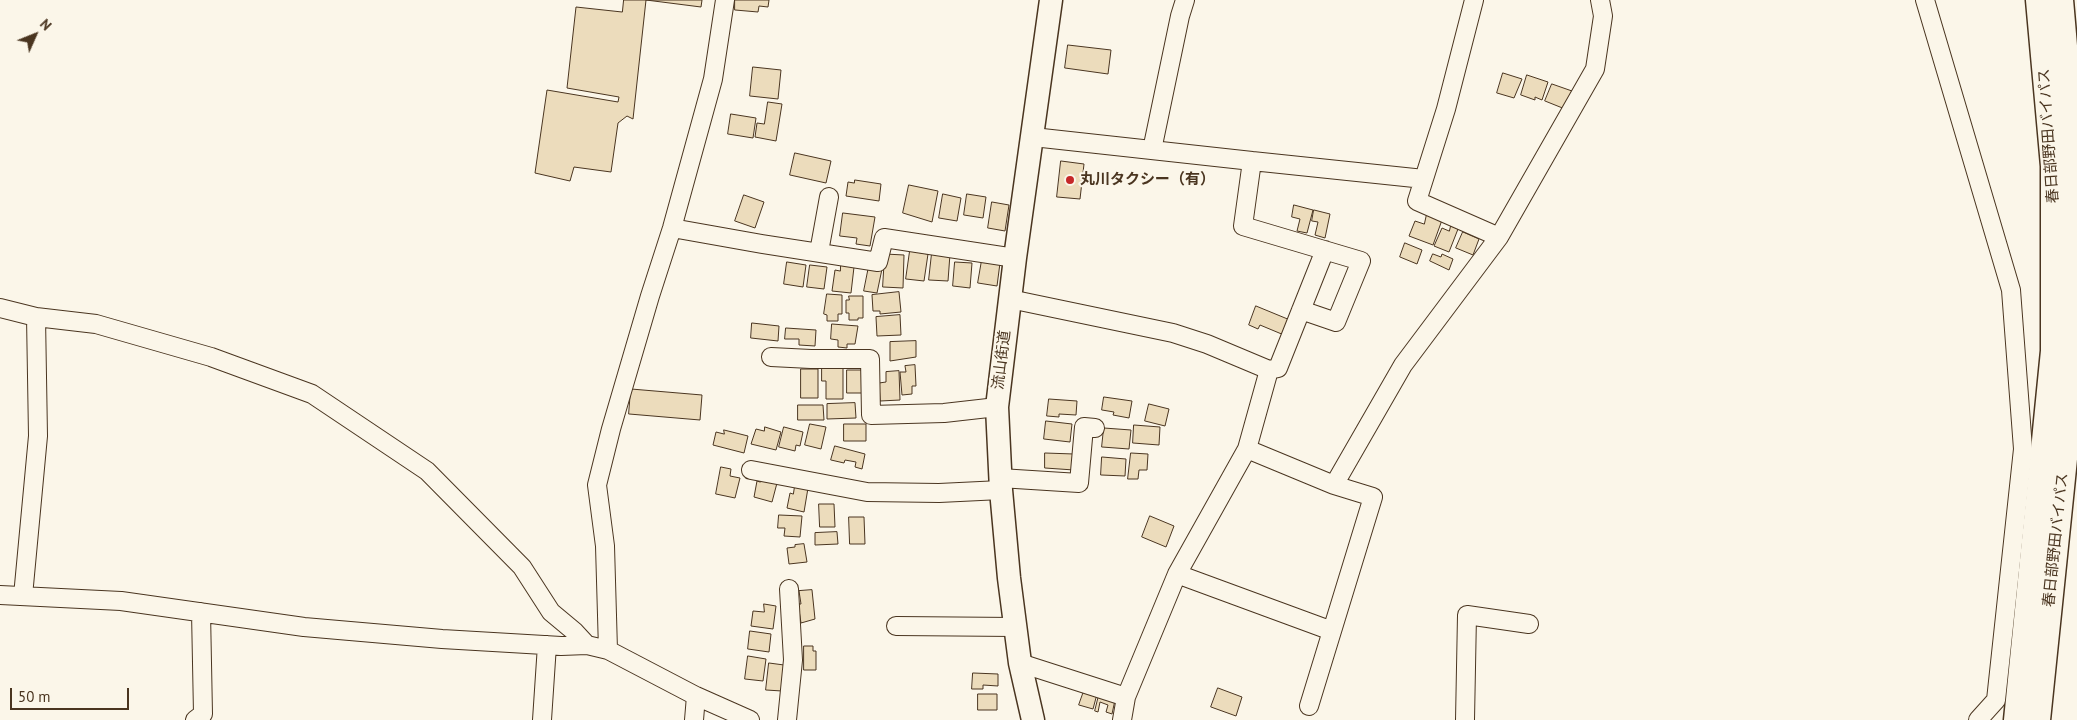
<!DOCTYPE html>
<meta charset="utf-8">
<style>
body{margin:0}
#map{position:relative;width:2077px;height:720px;overflow:hidden;background:#fbf6e9;font-family:"PT Sans",sans-serif}
canvas{display:block}
.north{position:absolute;left:10px;top:10px;width:50px;height:50px;-webkit-text-stroke:4px #fbf6e9;paint-order:stroke;rotate:46deg;font-size:14px;font-weight:700;line-height:20px;text-align:center;color:#4a3520}
.north::after{content:'';display:block;margin:auto;width:18px;height:22px;background:#4a3520;clip-path:polygon(50% 0,100% 100%,50% 72%,0 100%)}
.scale{position:absolute;left:10px;top:688px;width:119px;height:22px;box-sizing:border-box;border:2px solid #4a3520;border-top:0;padding-left:6px;font-size:15px;line-height:18px;white-space:nowrap;color:#4a3520;-webkit-text-stroke:4px #fbf6e9;paint-order:stroke}
</style>
<div id="map">
<canvas width="2077" height="720"></canvas>
<div class="north">N</div>
<div class="scale">50 m</div>
</div>
<script>
const ctx = document.querySelector('canvas').getContext('2d');
ctx.lineJoin = 'round';
function paint(path, color) { ctx.fillStyle = color; ctx.fill(path, 'evenodd'); }
function trace(path, color, width, dash) { ctx.strokeStyle = color; ctx.lineWidth = width; ctx.lineCap = dash ? 'butt' : 'round'; ctx.setLineDash(dash || []); ctx.stroke(path); }
function label(font, color, halo, rows, align = 'center') {
  ctx.font = font + ' "PT Sans","Noto Sans JP",sans-serif'; ctx.lineWidth = 4; ctx.setLineDash([]); ctx.textBaseline = 'middle'; ctx.strokeStyle = halo; ctx.fillStyle = color; for (const [text, x, y, turn = 0] of rows) {
    ctx.save(); ctx.translate(x, y); ctx.rotate((+turn || 0) * Math.PI / 180); ctx.textAlign = isNaN(turn) ? turn : align; if (halo) ctx.strokeText(text, 0, 0); ctx.fillText(text, 0, 0); ctx.restore();
  }
}
const building = new Path2D(`
 M 624,0 L 702,0 L 701,7 L 646,0 L 633,119 L 627,116 L 618,123 L 611,172 L 574,167 L 570,181 L 535,173 L 547,90 L 618,102 L 619,97 L 567,88 L 576,7 L 622,12 Z
 M 735,0 L 769,0 L 768,7 L 759,6 L 758,12 L 735,10 Z
 M 1068,45 L 1111,50 L 1108,74 L 1065,68 Z
 M 753,67 L 781,70 L 778,99 L 750,96 Z
 M 1503,73 L 1522,79 L 1514,98 L 1497,93 Z
 M 1527,75 L 1548,82 L 1542,100 L 1535,97 L 1535,100 L 1521,95 Z
 M 1552,84 L 1572,91 L 1565,109 L 1545,101 Z
 M 768,102 L 782,104 L 776,141 L 755,137 L 757,123 L 764,124 Z
 M 731,114 L 756,118 L 753,138 L 728,134 Z
 M 795,153 L 831,161 L 826,183 L 790,175 Z
 M 1061,161 L 1084,164 L 1080,199 L 1057,197 Z
 M 855,180 L 881,184 L 879,201 L 846,196 L 848,182 L 854,183 Z
 M 909,185 L 938,191 L 932,222 L 903,213 Z
 M 943,194 L 961,198 L 957,221 L 939,218 Z
 M 967,194 L 986,197 L 983,218 L 964,215 Z
 M 744,195 L 764,202 L 755,228 L 735,221 Z
 M 992,202 L 1009,205 L 1005,231 L 988,228 Z
 M 1294,205 L 1313,210 L 1307,233 L 1297,231 L 1300,219 L 1292,217 Z
 M 1314,210 L 1330,214 L 1325,238 L 1315,235 L 1318,222 L 1312,221 Z
 M 843,213 L 875,217 L 870,246 L 856,244 L 857,238 L 840,236 Z
 M 1427,214 L 1442,220 L 1433,245 L 1409,236 L 1415,221 L 1424,224 Z
 M 1451,226 L 1458,229 L 1449,252 L 1434,246 L 1442,228 L 1449,231 Z
 M 1463,232 L 1479,239 L 1473,255 L 1456,248 Z
 M 1405,243 L 1422,250 L 1417,264 L 1400,257 Z
 M 910,251 L 928,254 L 924,281 L 906,279 Z
 M 932,253 L 950,254 L 948,281 L 929,280 Z
 M 885,254 L 904,255 L 903,288 L 883,287 Z
 M 1433,254 L 1441,257 L 1442,254 L 1453,259 L 1449,270 L 1430,261 Z
 M 982,260 L 1000,263 L 997,286 L 978,283 Z
 M 787,262 L 806,265 L 803,287 L 784,284 Z
 M 955,262 L 972,263 L 970,288 L 953,286 Z
 M 810,265 L 827,267 L 824,289 L 807,287 Z
 M 841,265 L 854,267 L 851,293 L 832,291 L 835,270 L 840,271 Z
 M 869,266 L 882,269 L 877,293 L 864,291 Z
 M 899,292 L 901,312 L 880,314 L 880,311 L 873,311 L 872,295 Z
 M 827,294 L 842,295 L 842,314 L 838,314 L 838,321 L 827,321 L 827,315 L 824,314 Z
 M 849,296 L 863,296 L 863,318 L 858,318 L 858,320 L 849,320 L 849,313 L 846,313 L 846,300 L 849,300 Z
 M 1256,306 L 1290,320 L 1284,335 L 1260,325 L 1258,329 L 1249,325 Z
 M 900,315 L 901,335 L 877,336 L 876,317 Z
 M 752,323 L 779,326 L 778,341 L 751,338 Z
 M 832,324 L 858,326 L 855,344 L 847,344 L 847,348 L 838,347 L 838,340 L 831,339 Z
 M 786,328 L 816,330 L 815,346 L 799,345 L 799,339 L 785,339 Z
 M 916,341 L 916,357 L 890,361 L 890,342 Z
 M 915,365 L 916,386 L 912,386 L 912,394 L 902,395 L 900,372 L 906,372 L 905,366 Z
 M 822,366 L 843,366 L 843,399 L 826,399 L 826,381 L 822,381 Z
 M 801,369 L 818,369 L 818,398 L 801,398 Z
 M 847,370 L 864,370 L 864,393 L 847,393 Z
 M 899,371 L 900,400 L 880,401 L 879,383 L 886,382 L 886,372 Z
 M 631,389 L 702,395 L 700,420 L 629,414 Z
 M 1104,397 L 1132,401 L 1129,418 L 1113,415 L 1114,412 L 1102,410 Z
 M 1049,399 L 1077,401 L 1076,415 L 1059,414 L 1059,417 L 1047,416 Z
 M 855,403 L 856,418 L 827,419 L 827,404 Z
 M 1149,404 L 1169,409 L 1165,426 L 1145,421 Z
 M 798,405 L 823,405 L 824,420 L 798,420 Z
 M 1046,421 L 1072,424 L 1070,442 L 1044,439 Z
 M 810,424 L 826,427 L 821,449 L 805,445 Z
 M 844,424 L 866,424 L 866,441 L 844,441 Z
 M 1134,425 L 1160,427 L 1159,445 L 1133,443 Z
 M 765,427 L 781,432 L 776,450 L 751,444 L 756,429 L 764,431 Z
 M 784,427 L 803,432 L 800,446 L 796,445 L 795,451 L 779,447 Z
 M 1104,428 L 1131,430 L 1129,449 L 1102,447 Z
 M 724,430 L 748,436 L 744,453 L 713,445 L 716,432 L 724,434 Z
 M 835,446 L 865,454 L 862,469 L 855,467 L 856,462 L 845,460 L 844,463 L 831,460 Z
 M 1045,453 L 1074,454 L 1074,470 L 1045,468 Z
 M 1131,453 L 1148,454 L 1147,470 L 1139,470 L 1138,479 L 1128,479 Z
 M 1102,457 L 1126,459 L 1125,476 L 1101,475 Z
 M 721,467 L 731,469 L 730,476 L 740,478 L 735,498 L 716,494 Z
 M 760,479 L 777,483 L 772,502 L 754,497 L 757,481 L 760,482 Z
 M 795,486 L 808,488 L 804,512 L 787,508 L 790,493 L 793,494 Z
 M 819,504 L 834,504 L 835,527 L 820,527 Z
 M 779,515 L 802,516 L 800,537 L 784,536 L 785,528 L 778,528 Z
 M 1150,516 L 1174,526 L 1166,547 L 1142,537 Z
 M 849,517 L 864,517 L 865,544 L 850,544 Z
 M 837,532 L 838,544 L 815,545 L 815,533 Z
 M 804,544 L 807,562 L 789,564 L 787,548 L 795,547 L 795,545 Z
 M 812,590 L 815,619 L 801,623 L 798,604 L 801,604 L 799,591 Z
 M 764,604 L 776,606 L 773,629 L 751,626 L 753,611 L 764,612 Z
 M 750,631 L 771,634 L 769,652 L 748,649 Z
 M 804,646 L 813,646 L 813,651 L 816,651 L 816,670 L 804,670 Z
 M 748,656 L 766,659 L 763,681 L 745,679 Z
 M 769,663 L 784,665 L 782,691 L 766,690 Z
 M 973,673 L 998,674 L 998,686 L 983,685 L 983,689 L 972,689 Z
 M 1218,688 L 1242,697 L 1236,716 L 1211,707 Z
 M 1084,691 L 1097,694 L 1093,709 L 1079,705 Z
 M 978,694 L 997,694 L 997,710 L 978,710 Z
 M 1099,695 L 1115,700 L 1112,714 L 1106,712 L 1108,705 L 1100,702 L 1098,712 L 1095,711 Z`);
paint(building, '#ecdcbc');
trace(building, '#4a3520', 1);
const minor = new Path2D(`
 M 1474,0 L 1446,109 L 1417,201 L 1499,237
 M 1925,0 L 2011,290 L 2023,449 L 1996,700 L 1978,720
 M 1033,137 L 1252,161 L 1243,226 L 1361,261 L 1336,322 L 1301,310
 M 1152,150 L 1180,16 L 1185,0
 M 1252,161 L 1424,179
 M 672,228 L 762,244 L 878,262 L 884,238 L 1015,258
 M 819,252 L 829,197
 M 1010,299 L 1173,333 L 1207,344 L 1269,370 L 1247,449 L 1177,574 L 1126,697 L 1020,663
 M 0,308 L 36,317 L 96,324 L 211,357 L 312,394 L 427,471 L 522,567 L 551,612 L 575,632 L 587,645
 M 771,357 L 811,359 L 870,359 L 871,415 L 944,413 L 997,407
 M 1269,370 L 1278,368 L 1325,250
 M 1247,449 L 1334,485 L 1403,365 L 1499,237 L 1595,69 L 1603,16 L 1600,0
 M 751,470 L 867,492 L 939,493 L 1001,490
 M 1000,478 L 1079,483 L 1084,427 L 1095,428
 M 1177,574 L 1332,631
 M 0,595 L 121,601 L 304,627 L 442,639 L 561,646 L 587,645 L 608,650 L 696,696 L 750,720
 M 23,596 L 38,436 L 36,317
 M 896,626 L 1015,627
 M 608,650 L 605,546 L 597,485 L 611,429 L 650,296 L 672,228 L 713,79 L 725,0
 M 1309,706 L 1373,497 L 1334,485
 M 195,720 L 203,714 L 201,612
 M 542,720 L 547,645
 M 694,720 L 696,696
 M 787,720 L 793,660 L 789,589
 M 1122,720 L 1126,697
 M 1465,720 L 1467,615 L 1529,624`);
const major = new Path2D(`
 M 1033,720 L 1020,663 L 1009,578 L 1001,490 L 997,407 L 1015,258 L 1051,0`);
const highway = new Path2D(`
 M 2017,720 L 2054,351 L 2054,166 L 2039,0
 M 2037,720 L 2075,352 L 2074,161 L 2060,0`);
trace(minor, '#4a3520', 20);
trace(major, '#4a3520', 25);
trace(highway, '#4a3520', 29);
trace(minor, '#fbf6e9', 18);
trace(major, '#fbf6e9', 22);
trace(highway, '#fbf6e9', 26);
for (const [x, y, r, color] of [
 [1070,180,5,"#c62828"]
]) { const dot = new Path2D(); dot.arc(x, y, r, 0, 2 * Math.PI); ctx.fillStyle = color; ctx.fill(dot); trace(dot, '#fbf6e9', 2); }
label('15px', '#4a3520', '#fbf6e9', [
 ["春日部野田バイパス",2049,136,-94],
 ["流山街道",1002,360,-83],
 ["春日部野田バイパス",2056,540,-84]
]);
label('bold 15px', '#4a3520', '#fbf6e9', [
 ["丸川タクシー（有）",1080,180]
], 'left');
</script>
